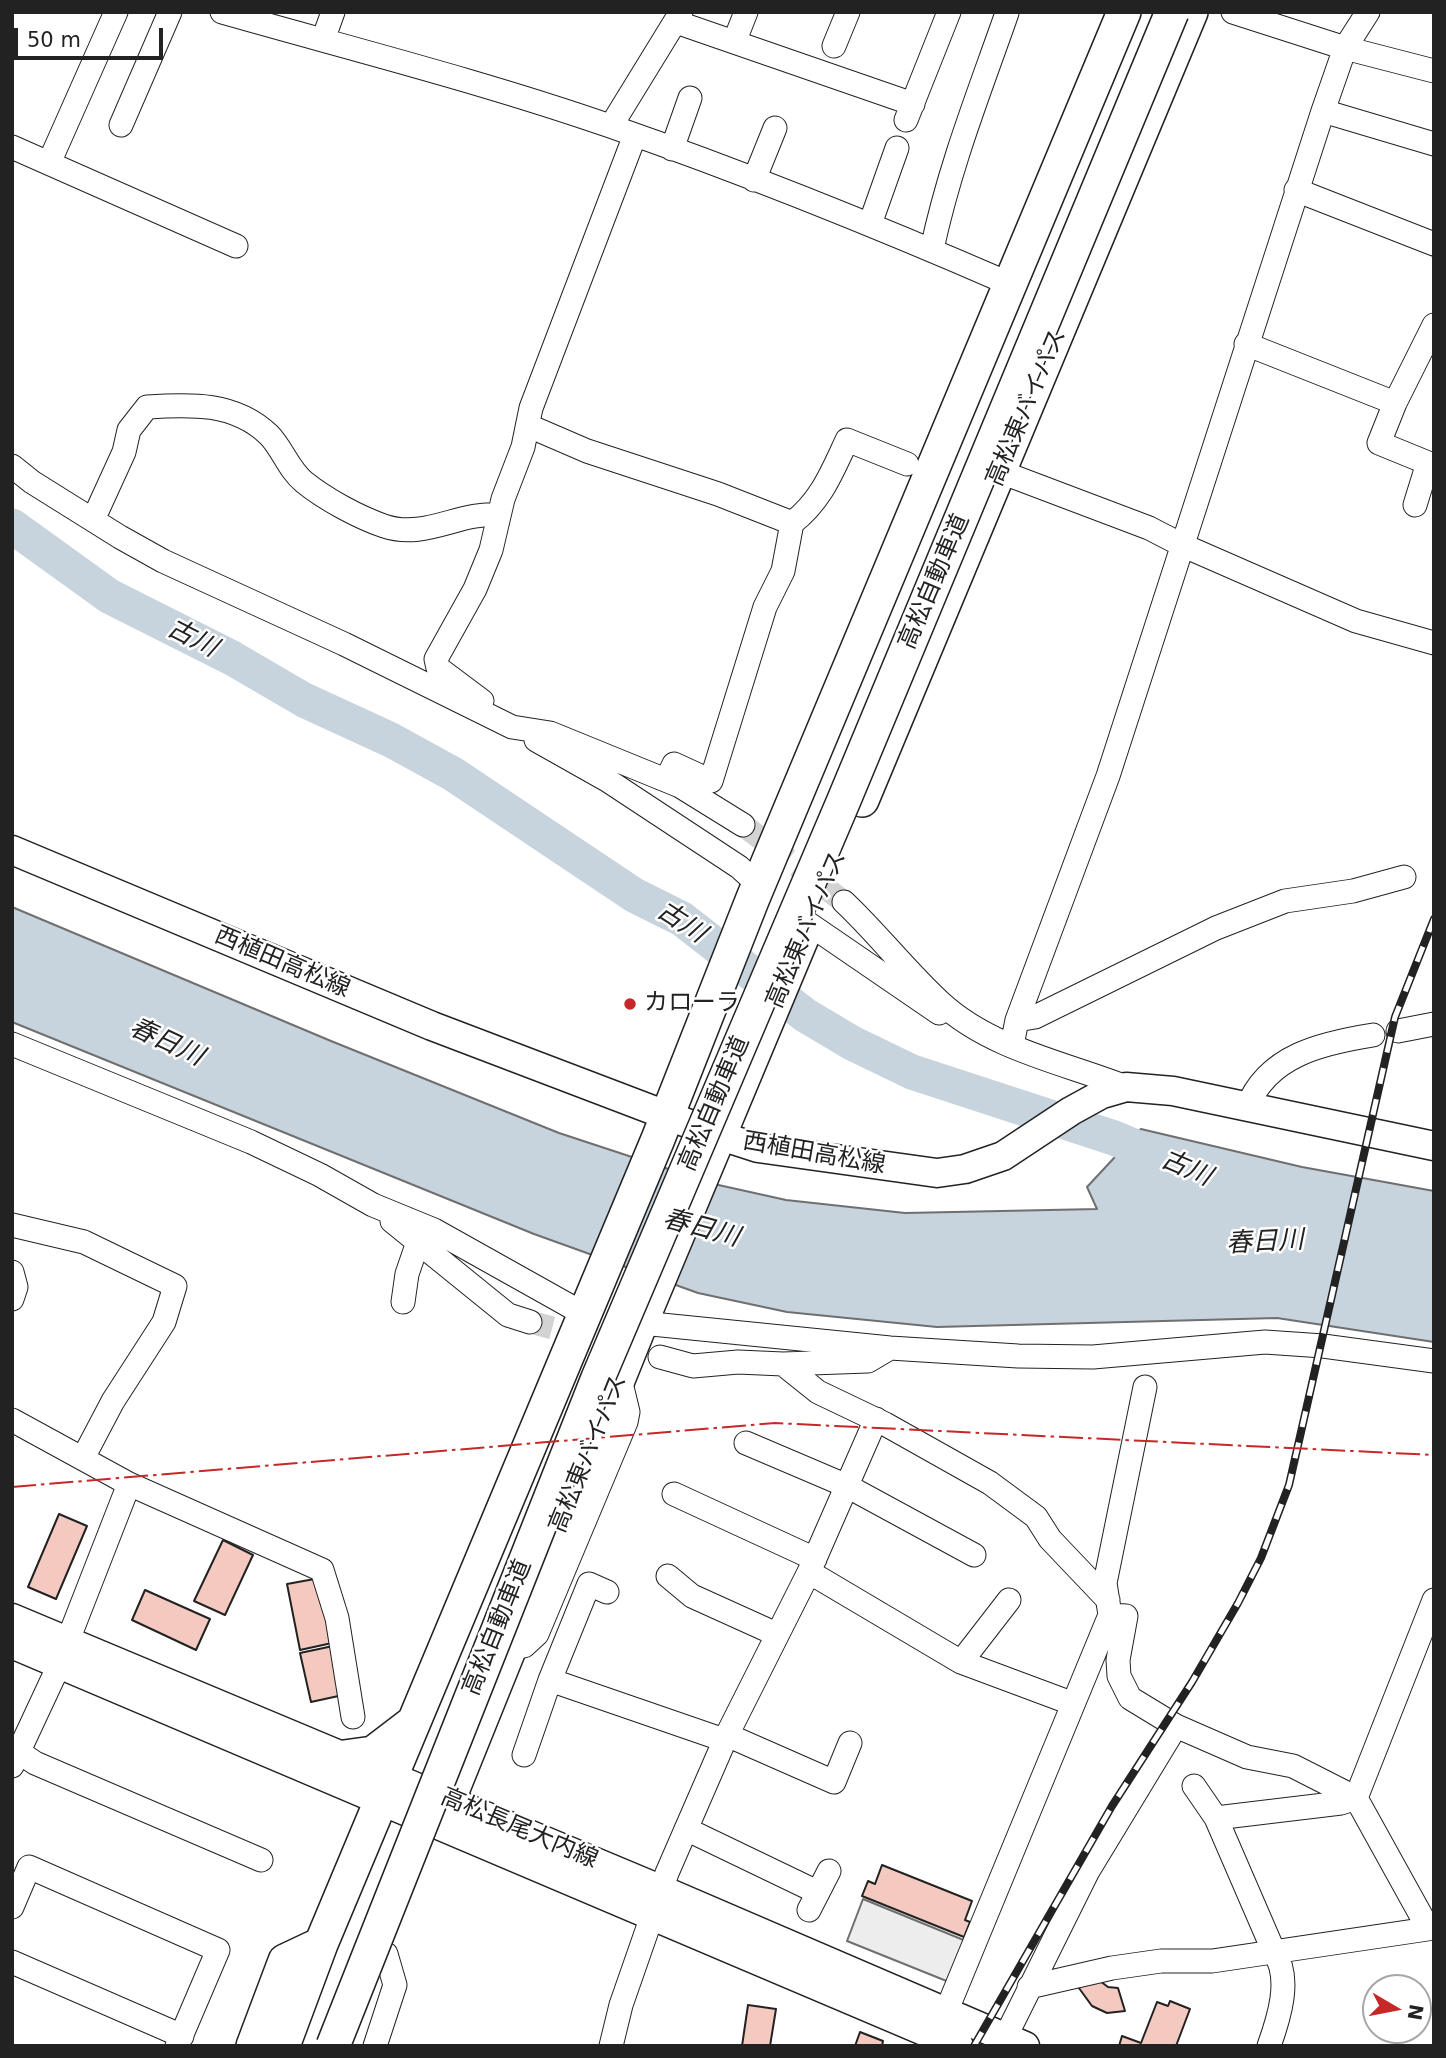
<!DOCTYPE html>
<meta charset="utf-8">
<style>
body{margin:0}
#map{position:relative;width:1446px;height:2058px;overflow:hidden;background:#fff;font-family:"DejaVu Sans",sans-serif}
canvas{display:block}
.frame{position:absolute;inset:0;border:14px solid #222;pointer-events:none}
.north{position:absolute;left:1362px;top:1974px;width:70px;height:70px;box-sizing:border-box;background:#fff;border:2px solid #a7a7a7;border-radius:50%;rotate:100deg;font-size:19px;font-weight:700;line-height:28px;text-align:center;color:#222}
.north::after{content:'';display:block;margin:auto;width:24px;height:32px;background:#c62828;clip-path:polygon(50% 0,100% 100%,50% 72%,0 100%)}
.scale{position:absolute;left:14px;top:28px;width:149px;height:32px;box-sizing:border-box;border:4px solid #222;border-top:0;padding-left:9px;font-size:21px;line-height:24px;white-space:nowrap;color:#222;-webkit-text-stroke:5px #fff;paint-order:stroke}
</style>
<div id="map">
<canvas width="1446" height="2058"></canvas>
<div class="frame"></div>
<div class="north">N</div>
<div class="scale">50 m</div>
</div>
<script>
const ctx = document.querySelector('canvas').getContext('2d');
ctx.lineJoin = 'round';
function paint(path, color) { ctx.fillStyle = color; ctx.fill(path, 'evenodd'); }
function trace(path, color, width, dash) { ctx.strokeStyle = color; ctx.lineWidth = width; ctx.lineCap = dash ? 'butt' : 'round'; ctx.setLineDash(dash || []); ctx.stroke(path); }
function label(font, color, halo, rows, align = 'center') {
  ctx.font = font + ' "DejaVu Sans","Noto Sans JP",sans-serif'; ctx.lineWidth = 5; ctx.setLineDash([]); ctx.textBaseline = 'middle'; ctx.strokeStyle = halo; ctx.fillStyle = color; for (const [text, x, y, turn = 0] of rows) {
    ctx.save(); ctx.translate(x, y); ctx.rotate((+turn || 0) * Math.PI / 180); ctx.textAlign = isNaN(turn) ? turn : align; if (halo) ctx.strokeText(text, 0, 0); ctx.fillText(text, 0, 0); ctx.restore();
  }
}
const parking = new Path2D(`
 M 863,1899 L 966,1941 L 949,1982 L 847,1941 Z`);
paint(parking, '#ededed');
trace(parking, '#6f6f6f', 2);
const water = new Path2D(`
 M 12,907 L 331,1041 L 559,1133 L 714,1184 L 786,1200 L 905,1213 L 1097,1209 L 1087,1187 L 1141,1129 L 1302,1167 L 1434,1191 L 1434,1342 L 1277,1318 L 937,1327 L 787,1312 L 698,1293 L 534,1234 L 12,1022 Z`);
paint(water, '#c7d3dd');
trace(water, '#6f6f6f', 2);
trace(new Path2D(`
 M 12,526 L 109,596 L 232,658 L 304,700 L 391,740 L 453,774 L 634,895 L 682,919 L 805,1015 L 852,1043 L 912,1072 L 1114,1138 L 1171,1162`), '#c7d3dd', 35);
const building = new Path2D(`
 M 59,1514 L 87,1526 L 56,1599 L 28,1587 Z
 M 223,1540 L 253,1555 L 225,1615 L 194,1601 Z
 M 320,1578 L 332,1643 L 300,1650 L 287,1584 Z
 M 145,1590 L 210,1619 L 196,1650 L 132,1620 Z
 M 333,1646 L 343,1695 L 311,1702 L 300,1653 Z
 M 882,1865 L 972,1901 L 965,1920 L 970,1922 L 964,1937 L 862,1896 L 868,1881 L 875,1884 Z
 M 1100,1981 L 1108,1987 L 1118,1988 L 1125,2011 L 1107,2013 L 1092,2006 L 1076,1984 Z
 M 1170,2001 L 1190,2009 L 1176,2046 L 1119,2046 L 1122,2036 L 1141,2043 L 1157,2002 L 1168,2006 Z
 M 748,2005 L 776,2009 L 770,2046 L 742,2046 Z
 M 860,2032 L 883,2041 L 882,2046 L 855,2046 Z`);
paint(building, '#f3c9c0');
trace(building, '#222', 2);
trace(new Path2D(`
 M 743,825 L 844,902
 M 530,1322 L 627,1348`), '#d3d3d3', 23, [23, 11]);
const minor = new Path2D(`
 M 222,12 C 352,49 483,82 610,126 C 745,173 879,227 1010,284
 M 1233,12 L 1345,48 L 1434,71
 M 676,22 L 913,104
 M 323,40 L 333,12
 M 735,40 L 746,12
 M 834,46 L 848,12
 M 1323,111 L 1434,144
 M 906,120 L 949,12
 M 121,125 L 170,12
 M 611,126 L 681,12
 M 12,147 L 236,246
 M 672,149 L 690,98
 M 49,163 L 116,12
 M 754,180 L 775,128
 M 1296,190 L 1434,244
 M 870,224 L 897,148
 M 932,249 C 950,165 979,93 1007,13
 M 1246,344 L 1395,403 L 1434,325
 M 1395,403 L 1379,443 L 1428,463 L 1415,505
 M 529,426 L 587,451 L 718,494 L 792,523
 M 12,466 L 32,482 L 120,537 L 163,561 L 344,644 L 512,727 L 550,733 L 680,786 L 743,825
 M 1001,472 L 1149,528 L 1182,545 L 1356,621 L 1434,643
 M 98,509 L 124,452 L 129,430 L 147,407 C 190,404 235,402 269,435 C 282,448 289,470 304,482 C 325,499 358,517 384,526 C 425,540 460,511 499,515
 M 482,701 L 438,668 L 436,659 L 475,589 L 491,550 L 503,499 L 523,447 L 531,408 L 635,135
 M 536,740 L 607,780 L 739,867 L 759,885
 M 666,780 L 674,764 L 711,781 L 765,607 L 783,571 L 792,523 C 821,501 832,472 847,440 L 907,464
 M 844,902 C 878,934 907,972 941,1003 C 991,1049 1065,1063 1126,1087
 M 809,924 L 939,1013
 M 1017,1020 L 1035,1017 L 1216,928 L 1285,901 L 1353,891 L 1404,877
 M 1398,1031 L 1434,1024
 M 12,1044 L 251,1142 L 320,1175 L 373,1205 L 434,1230 L 584,1314
 M 1012,1045 L 1017,1020 L 1108,776 L 1323,111 L 1345,48 L 1368,12
 M 1247,1108 C 1267,1055 1323,1043 1373,1035
 M 392,1221 L 508,1315 L 530,1322
 M 12,1225 L 84,1242 L 175,1286 L 164,1322 L 113,1401 L 83,1458
 M 12,1272 L 16,1287 L 12,1299
 M 403,1302 L 407,1274 L 418,1242
 M 642,1323 L 890,1348 L 1018,1356 L 1093,1357 L 1265,1342 L 1323,1346 L 1434,1361
 M 660,1357 L 693,1366 L 738,1362 L 783,1364 L 868,1361 L 890,1348
 M 783,1364 L 818,1392 L 885,1424 L 990,1483 L 1036,1517 L 1050,1539 L 1108,1600
 M 876,1419 L 809,1572 L 961,1662 L 1071,1703
 M 12,1420 L 129,1484 L 322,1570 L 337,1618 L 353,1717
 M 746,1443 L 847,1486 L 974,1555
 M 674,1494 L 815,1559
 M 668,1576 L 692,1596 L 776,1634
 M 607,1592 L 589,1584 L 550,1680 L 724,1740
 M 1110,1615 L 1126,1616 L 1118,1660 L 1119,1676 L 1130,1698 L 1176,1726 L 1247,1757 L 1293,1766 L 1356,1798 L 1428,1928
 M 511,1648 L 524,1646 L 537,1634 L 626,1422 L 628,1412 L 620,1379
 M 961,1662 L 1009,1600
 M 727,1735 L 834,1782 L 850,1743
 M 19,1752 L 35,1763 L 261,1860
 M 524,1755 L 550,1680
 M 12,1766 L 54,1676 L 129,1484
 M 1194,1786 L 1216,1818 L 1274,1952 C 1292,1978 1279,2018 1269,2046
 M 1216,1818 L 1341,1803 L 1356,1798 L 1434,1600
 M 686,1829 L 817,1892
 M 12,1907 L 29,1867 L 218,1950 L 177,2046
 M 809,1910 L 829,1871
 M 12,1962 L 182,2036
 M 1029,1987 L 1112,1968 L 1161,1961 L 1212,1961 L 1434,1928
 M 946,2012 L 1110,1615 L 1105,1583 L 1145,1387
 M 375,2046 L 395,1985 L 386,1954
 M 611,2046 L 621,2005 L 667,1873 L 727,1735 L 809,1572
 M 1001,2046 L 1088,1871 L 1176,1726`);
const major = new Path2D(`
 M 12,850 L 432,1026 L 721,1136 L 758,1148 L 937,1173 L 965,1169 L 1003,1156 L 1071,1111 L 1102,1094 L 1126,1087 L 1173,1091 L 1434,1146
 M 12,1618 L 662,1890 L 1025,2046
 M 12,1644 L 959,2046`);
const highway = new Path2D(`
 M 862,800 L 1191,12
 M 344,1757 L 373,1753 L 411,1724
 M 442,1816 L 647,1308 L 804,933
 M 253,2046 L 285,1961 L 321,1944
 M 283,2046 L 321,1944 L 658,1139 L 753,898 L 1124,12`);
trace(minor, '#222', 25);
trace(major, '#222', 31);
trace(highway, '#222', 36);
trace(minor, '#fff', 23);
trace(major, '#fff', 28);
trace(highway, '#fff', 33);
const rail = new Path2D(`
 M 974,2046 L 1112,1806 L 1192,1682 L 1238,1603 L 1261,1558 L 1289,1485 L 1395,1017 L 1434,919`);
trace(rail, '#222', 8);
trace(rail, '#fff', 5, [16]);
const highwayBridge = new Path2D(`
 M 333,2046 L 598,1378 L 844,800 L 1172,12`);
trace(highwayBridge, '#222', 36, []);
trace(highwayBridge, '#fff', 33);
trace(new Path2D(`
 M 12,1487 L 775,1423 L 1434,1455`), '#c62828', 2, [24, 5, 3.5, 5]);
for (const [x, y, r, color] of [
 [630,1004,7,"#c62828"]
]) { const dot = new Path2D(); dot.arc(x, y, r, 0, 2 * Math.PI); ctx.fillStyle = color; ctx.fill(dot); trace(dot, '#fff', 2.5); }
label('24px', '#222', '#fff', [
 ["高松東バイパス",1027,408,-67],
 ["高松自動車道",935,582,-67],
 ["高松東バイパス",807,930,-67],
 ["西植田高松線",282,963,23],
 ["高松自動車道",715,1104,-67],
 ["西植田高松線",814,1154,10],
 ["高松東バイパス",589,1454,-68],
 ["高松自動車道",498,1628,-68],
 ["高松長尾大内線",519,1829,23]
]);
label('24px', '#222', '#fff', [
 ["カローラ",644,1004]
], 'left');
label('italic 26px', '#222', '#fff', [
 ["古川",192,639,27],
 ["古川",681,923,33],
 ["春日川",166,1043,25],
 ["古川",1186,1169,23],
 ["春日川",701,1229,15],
 ["春日川",1265,1243,-3]
]);
</script>
